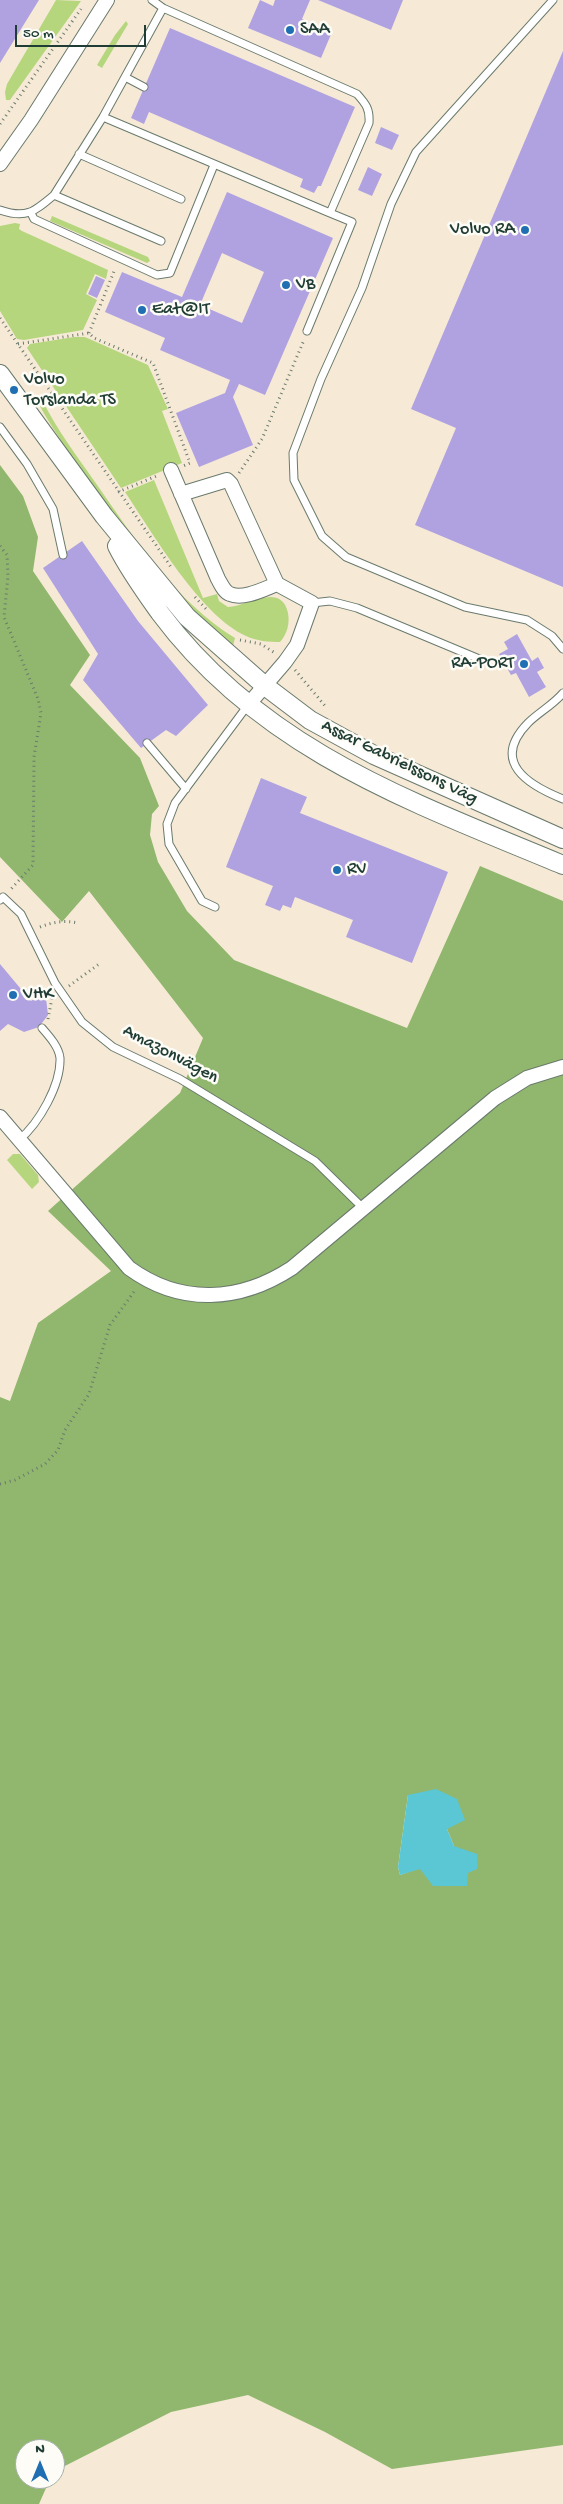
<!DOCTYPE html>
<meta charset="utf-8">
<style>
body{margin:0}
#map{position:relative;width:563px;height:2504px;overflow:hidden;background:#f6ead6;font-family:"Gochi Hand",sans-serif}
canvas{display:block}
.north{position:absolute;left:15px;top:2439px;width:50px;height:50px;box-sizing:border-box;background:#fdfcf7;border:1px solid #a4b0a9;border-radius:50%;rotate:0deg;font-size:14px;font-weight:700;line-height:20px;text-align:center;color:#1f3d34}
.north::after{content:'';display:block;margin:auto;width:18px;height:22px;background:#1f6fb2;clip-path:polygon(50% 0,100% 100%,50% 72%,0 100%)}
.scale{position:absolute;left:15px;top:25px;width:131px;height:22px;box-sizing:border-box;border:2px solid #1f3d34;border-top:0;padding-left:6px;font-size:15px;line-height:18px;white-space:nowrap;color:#1f3d34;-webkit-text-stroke:4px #fdfcf7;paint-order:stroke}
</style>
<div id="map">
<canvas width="563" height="2504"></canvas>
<div class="north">N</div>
<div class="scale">50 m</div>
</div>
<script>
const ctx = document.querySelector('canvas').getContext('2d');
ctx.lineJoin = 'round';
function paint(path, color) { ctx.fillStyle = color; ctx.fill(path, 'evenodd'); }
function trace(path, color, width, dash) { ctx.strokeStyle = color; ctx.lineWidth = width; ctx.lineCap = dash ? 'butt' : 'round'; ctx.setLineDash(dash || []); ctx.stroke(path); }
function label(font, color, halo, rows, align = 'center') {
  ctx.font = font + ' "Gochi Hand",sans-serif'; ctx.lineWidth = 5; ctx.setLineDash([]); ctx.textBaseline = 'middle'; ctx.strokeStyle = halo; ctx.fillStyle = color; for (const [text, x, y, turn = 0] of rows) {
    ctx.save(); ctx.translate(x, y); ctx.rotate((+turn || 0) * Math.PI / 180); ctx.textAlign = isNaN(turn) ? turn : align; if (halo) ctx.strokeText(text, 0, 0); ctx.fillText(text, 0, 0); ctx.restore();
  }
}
paint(new Path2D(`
 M 56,0 L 81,1 L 10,100 L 6,100 L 5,92 L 7,84 Z
 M 126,21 L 128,24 L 102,68 L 97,65 L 115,35 Z
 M 52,216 L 148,257 L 150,261 L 147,263 L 50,221 Z
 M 15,223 L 20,224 L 19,229 L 22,231 L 108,270 L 106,279 L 95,274 L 86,294 L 97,300 L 83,330 L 24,340 L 17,339 L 0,311 L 0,226 Z
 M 74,337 L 85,337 L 148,365 L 168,409 L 162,411 L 182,463 L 121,488 L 27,348 L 30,344 Z
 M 41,398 C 56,428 76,455 95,482 C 134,538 176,602 235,638 L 233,646 C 181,607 144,557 106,505 C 82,471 57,438 37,401 Z
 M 154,480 L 203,598 L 217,594 L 219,601 L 228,607 C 246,607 281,581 288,613 C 290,624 287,634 280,642 C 269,642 256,641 246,636 C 200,615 153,534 125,492 Z
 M 13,1154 L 20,1154 L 38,1175 L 39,1182 L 32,1189 L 7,1160 Z`), '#b6d67e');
paint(new Path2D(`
 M 0,465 L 23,496 L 38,537 L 33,571 L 90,655 L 70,685 L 140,758 L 159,806 L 152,814 L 150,835 L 158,862 L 187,911 L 234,960 L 407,1028 L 480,866 L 563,901 L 563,2445 L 392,2469 L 325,2432 L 248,2395 L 171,2412 L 55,2471 L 55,2449 L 25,2449 L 25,2479 L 50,2479 L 39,2504 L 0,2504 L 0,1397 L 10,1401 L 38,1323 L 111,1271 L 48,1211 L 180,1093 L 203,1038 L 89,891 L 62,922 L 0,857 ZM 408,1795 L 447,1829 L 454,1846 L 434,1886 L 420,1868 L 400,1875 L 398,1867 Z`), '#90b76d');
paint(new Path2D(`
 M 436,1789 L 457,1799 L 465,1820 L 447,1829 L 454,1846 L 477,1854 L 477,1869 L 468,1873 L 467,1886 L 433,1886 L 420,1869 L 400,1875 L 398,1867 L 408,1795 Z`), '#5bc6d4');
paint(new Path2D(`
 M 0,0 L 39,0 L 0,63 Z
 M 260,0 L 273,6 L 275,0 L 310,0 L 302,19 L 332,32 L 321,58 L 248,28 Z
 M 318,0 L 403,0 L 391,30 Z
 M 170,28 L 355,107 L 321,186 L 318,186 L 314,193 L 300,187 L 303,179 L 149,112 L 144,124 L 131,118 Z
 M 563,51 L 563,587 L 415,525 L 456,428 L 411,409 Z
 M 381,127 L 399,135 L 392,150 L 375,143 Z
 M 368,167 L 382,174 L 372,196 L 358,190 Z
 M 227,192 L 333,238 L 265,395 L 239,384 L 233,397 L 253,445 L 199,467 L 176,413 L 225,393 L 230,380 L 160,350 L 165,338 L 105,312 L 122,272 L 182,297 ZM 222,253 L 264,272 L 242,323 L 200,305 Z
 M 96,276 L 105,280 L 97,298 L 88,294 Z
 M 82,541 L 138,621 L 208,705 L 176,736 L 166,730 L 141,748 L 83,680 L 98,654 L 43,568 Z
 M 517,634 L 532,661 L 538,657 L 544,668 L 537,672 L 546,687 L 529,697 L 516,673 L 511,675 L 499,654 L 508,649 L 504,642 Z
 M 261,778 L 307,797 L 300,813 L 448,872 L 412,963 L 346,937 L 353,920 L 295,897 L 291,908 L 283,905 L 280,911 L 265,905 L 273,886 L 226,867 Z
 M 0,964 L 31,1001 L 43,993 L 46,998 L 48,1015 L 39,1027 L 24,1032 L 8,1024 L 0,1031 Z`), '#b0a2e1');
const service = new Path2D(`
 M 152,0 L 163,8 L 103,117 L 54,195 L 161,241
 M 553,0 L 416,152 L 391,204 L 362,288 L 321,379 L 293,453 L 294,480 L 322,536 L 346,557 L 465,607 L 527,620 L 552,636 L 563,649
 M 125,77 L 144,87
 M 103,117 L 330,213 L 369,123 C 370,109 366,104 357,94 L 163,8
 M 79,154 L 181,199
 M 0,210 C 26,219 34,212 54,195
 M 31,213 L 34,219 L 157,275 L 170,273 L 214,165
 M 307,331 L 352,222 L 330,213
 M 0,427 L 27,464 L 53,509 L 63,555
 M 312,603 L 330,601 L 357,608 L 484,661
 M 563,693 C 553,705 539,712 528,723 C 490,762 528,785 563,799
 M 147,743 L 186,789
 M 0,900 L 3,897 L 21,914 L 55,983 L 82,1022 L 113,1047 L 180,1079 L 315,1161 L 364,1209
 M 215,907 L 202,901 L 169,844 L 167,824 L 175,803 L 248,705
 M 19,1140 C 39,1123 61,1085 60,1058 C 59,1047 49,1036 42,1028`);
const minor = new Path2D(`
 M 0,164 L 31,120 L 107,0
 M 171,470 L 218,579 C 221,584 224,592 230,594 C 243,600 264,589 277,584 L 231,484 L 227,480 L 181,494
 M 248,705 L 285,662 L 297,645 L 312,603 L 277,584
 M 0,1117 L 129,1268 C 181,1306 240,1302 292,1268 L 495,1098 L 527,1078 L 563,1067`);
const tertiary = new Path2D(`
 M 0,374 L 104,516 L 187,617 L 265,686 L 310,720 L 374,755 L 563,839
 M 117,546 C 129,570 145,592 160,613 C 262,750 412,802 563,865`);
trace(service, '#6a7a6d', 9);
trace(minor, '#6a7a6d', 16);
trace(tertiary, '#6a7a6d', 20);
trace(new Path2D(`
 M 0,124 L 81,9
 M 0,318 L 171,567
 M 89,333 L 115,269
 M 18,344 L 89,333 L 94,338 L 153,363 L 190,463 L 183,466
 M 239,473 L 262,439 L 304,340
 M 118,492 L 159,475
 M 0,546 L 7,555 L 8,576 L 4,617 L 38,699 L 41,713 L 34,757 L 33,865 L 11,889
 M 195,597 L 206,609
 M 240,640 L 261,644 L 275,653
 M 295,670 L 326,707
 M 40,927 C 53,922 64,920 78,923
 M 69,986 L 99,964
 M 48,1019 L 52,998
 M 0,1484 L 15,1480 L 45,1464 L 58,1450 L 65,1430 L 89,1394 L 110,1325 L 136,1289`), '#6a7a6d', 3, [1, 4]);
trace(service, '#fff', 7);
trace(minor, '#fff', 14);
trace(tertiary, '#fff', 18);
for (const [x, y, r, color] of [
 [290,30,5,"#1f6fb2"],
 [525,230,5,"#1f6fb2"],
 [286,285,5,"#1f6fb2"],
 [142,310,5,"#1f6fb2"],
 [14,390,5,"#1f6fb2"],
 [524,664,5,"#1f6fb2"],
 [337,870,5,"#1f6fb2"],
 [13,995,5,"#1f6fb2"]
]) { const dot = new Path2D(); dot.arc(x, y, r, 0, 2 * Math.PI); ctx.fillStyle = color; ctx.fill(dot); trace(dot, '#fdfcf7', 2); }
label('18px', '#1f3d34', '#fdfcf7', [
 ["SAA",300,30],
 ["Volvo RA",515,230,"right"],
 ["VB",296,285],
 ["Eat@IT",152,310],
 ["Volvo",24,380],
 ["Torslanda TS",24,401],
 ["RA-PORT",514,664,"right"],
 ["RV",347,870],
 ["VHK",23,995]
], 'left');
label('18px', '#1f3d34', '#fdfcf7', [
 ["Assar Gabrielssons Väg",399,763,26],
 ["Amazonvägen",170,1055,28]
]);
</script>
